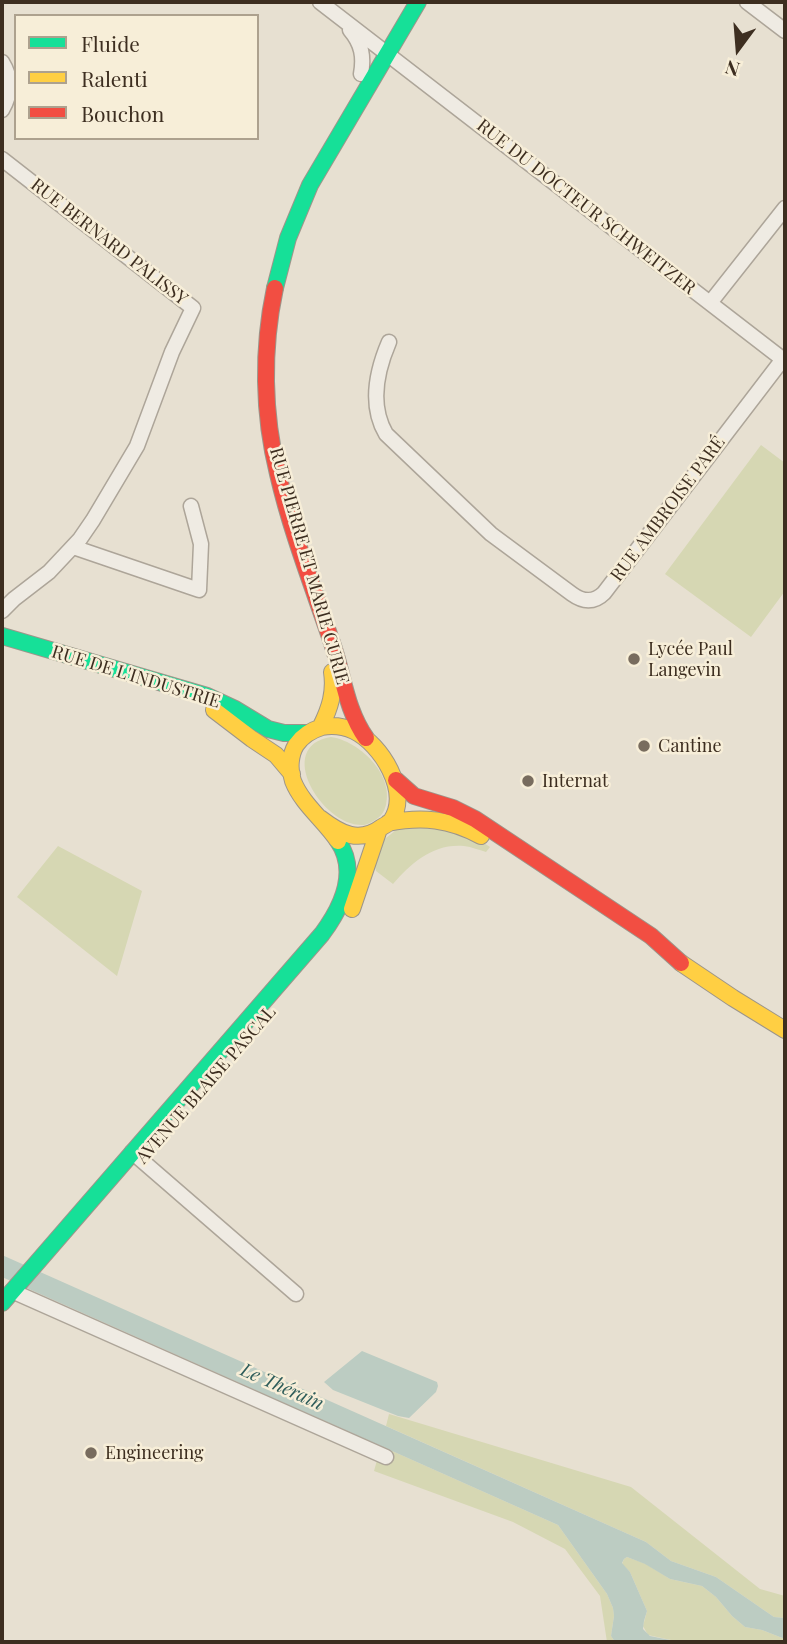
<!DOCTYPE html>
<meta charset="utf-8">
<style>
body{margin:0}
#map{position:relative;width:787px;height:1644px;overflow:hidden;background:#e7e0d1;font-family:"Playfair Display",serif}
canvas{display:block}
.frame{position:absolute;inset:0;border:4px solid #3d2e20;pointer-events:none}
.legend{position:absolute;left:14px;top:14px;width:245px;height:126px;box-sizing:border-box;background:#f7eed8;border:2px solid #ada18e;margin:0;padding:9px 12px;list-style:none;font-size:21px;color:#3d2e20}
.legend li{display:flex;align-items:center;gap:14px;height:35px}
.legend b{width:35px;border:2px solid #ada18e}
.north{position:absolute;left:703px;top:14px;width:70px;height:70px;-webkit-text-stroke:5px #f7eed8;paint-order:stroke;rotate:196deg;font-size:19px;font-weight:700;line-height:28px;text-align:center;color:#3d2e20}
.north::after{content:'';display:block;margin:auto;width:24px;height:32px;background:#3d2e20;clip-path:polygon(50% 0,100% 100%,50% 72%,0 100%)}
</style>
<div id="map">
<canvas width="787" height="1644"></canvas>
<div class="frame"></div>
<ul class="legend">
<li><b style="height:9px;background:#16e098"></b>Fluide</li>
<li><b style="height:9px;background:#ffcf43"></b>Ralenti</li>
<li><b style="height:9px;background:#f24e42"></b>Bouchon</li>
</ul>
<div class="north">N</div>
</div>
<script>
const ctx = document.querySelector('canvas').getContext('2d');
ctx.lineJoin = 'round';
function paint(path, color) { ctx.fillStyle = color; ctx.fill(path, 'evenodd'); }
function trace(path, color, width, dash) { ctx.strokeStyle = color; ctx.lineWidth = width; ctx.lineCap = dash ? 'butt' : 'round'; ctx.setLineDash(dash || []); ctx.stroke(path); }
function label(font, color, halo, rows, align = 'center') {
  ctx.font = font + ' "Playfair Display",serif'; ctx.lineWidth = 5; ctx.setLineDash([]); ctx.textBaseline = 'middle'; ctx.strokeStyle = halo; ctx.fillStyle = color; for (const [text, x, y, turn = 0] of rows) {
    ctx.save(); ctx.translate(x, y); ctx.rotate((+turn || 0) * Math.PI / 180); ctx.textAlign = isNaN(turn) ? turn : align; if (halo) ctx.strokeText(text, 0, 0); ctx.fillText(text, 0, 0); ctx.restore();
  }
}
paint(new Path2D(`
 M 761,445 L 785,463 L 785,591 L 751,637 L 665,574 Z
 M 331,737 C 359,741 394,774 386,805 C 384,811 383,814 378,818 C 374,821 369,824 364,825 C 323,828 273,746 331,737 Z
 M 428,823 L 481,841 L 490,847 L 486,852 C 479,850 472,847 464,846 C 434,843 411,863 393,884 L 376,871 L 374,863 L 381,842 L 401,826 Z
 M 58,846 L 142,891 L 117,976 L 17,897 Z
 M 389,1414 L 631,1487 L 760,1589 L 785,1596 L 785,1618 L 774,1617 L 716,1577 L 671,1561 L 646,1542 L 386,1426 Z
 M 381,1446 L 558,1525 L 607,1594 L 613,1608 L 614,1616 L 611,1636 L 615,1642 L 607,1642 L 600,1596 L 565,1549 L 513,1522 L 374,1471 Z
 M 627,1557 L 646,1564 L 670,1579 L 702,1586 L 716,1597 L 732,1616 L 745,1627 L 762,1630 L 785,1639 L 785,1642 L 680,1642 L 648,1635 L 643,1626 L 647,1611 L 630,1572 L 622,1564 L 624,1559 Z`), '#d6d7b3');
paint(new Path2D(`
 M 2,1255 L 646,1542 L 671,1561 L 716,1577 L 774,1617 L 785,1618 L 785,1639 L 762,1630 L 745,1627 L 732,1616 L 716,1597 L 702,1586 L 670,1579 L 645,1564 L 627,1557 L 624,1559 L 622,1563 L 630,1572 L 647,1611 L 644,1621 L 643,1629 L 650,1636 L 680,1642 L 615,1642 L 611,1636 L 614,1616 L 613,1608 L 607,1594 L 558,1525 L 2,1277 Z
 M 362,1351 L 437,1382 L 438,1386 L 436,1392 L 409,1418 L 398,1416 L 333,1390 L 324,1382 Z`), '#bcccc2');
const street = new Path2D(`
 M 320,2 L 785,361
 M 747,2 L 785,31
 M 350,30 C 362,44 364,57 361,74
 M 2,62 C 12,78 12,93 2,110
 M 2,159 L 193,308 L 172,352 L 137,446 L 93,520 L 80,539 L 49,572 L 14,599 L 2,611
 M 710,303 L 785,208
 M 389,342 C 377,370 369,405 386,434 L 491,534 L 572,594 C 583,602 594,603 604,593 L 783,359
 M 73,547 L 199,590 L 201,544 L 191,506
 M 132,1152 L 296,1294
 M 12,1291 L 386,1457`);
const fast = new Path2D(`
 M 275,288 L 288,238 L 310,185 L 418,2
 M 2,636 L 207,696 L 235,709 L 268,729 L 284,733 L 308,733
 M 2,1303 L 322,934 C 342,907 359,872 338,841`);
const slow = new Path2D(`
 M 214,710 L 252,739 L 276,755 L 292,774
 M 321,726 C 330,708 335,692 332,672
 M 320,818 C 341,834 359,844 382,827 C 384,826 390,822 391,821 C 411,792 381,744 354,731 C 343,726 333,725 322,727 C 312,730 303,735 296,745 C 290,755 289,769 293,781 C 302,804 325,821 338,841
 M 388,823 C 422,816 450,819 481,836
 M 352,909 L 378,832
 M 681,963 L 733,998 L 785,1030`);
const jam = new Path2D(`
 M 275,288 C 262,349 263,414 278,474 C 291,531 313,587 332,643 C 343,674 346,710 366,738
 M 396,780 L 414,796 L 453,808 L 475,819 L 651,936 L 681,963`);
trace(street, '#ada599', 17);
trace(fast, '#9c958a', 18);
trace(slow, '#9c958a', 18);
trace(jam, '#9c958a', 18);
trace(street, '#efebe3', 14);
trace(fast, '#16e098', 16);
trace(slow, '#ffcf43', 16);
trace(jam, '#f24e42', 16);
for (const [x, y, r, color] of [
 [634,659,7,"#786c5e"],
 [644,746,7,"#786c5e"],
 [528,781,7,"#786c5e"],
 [91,1453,7,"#786c5e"]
]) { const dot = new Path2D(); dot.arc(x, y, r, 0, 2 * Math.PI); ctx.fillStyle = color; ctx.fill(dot); trace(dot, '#f7eed8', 2.5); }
label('18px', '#3d2e20', '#f7eed8', [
 ["RUE DU DOCTEUR SCHWEITZER",586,207,38],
 ["RUE BERNARD PALISSY",109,242,38],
 ["RUE AMBROISE PARÉ",668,509,-53],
 ["RUE PIERRE ET MARIE CURIE",309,566,74],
 ["RUE DE L'INDUSTRIE",136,677,17],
 ["AVENUE BLAISE PASCAL",206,1085,-49]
]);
label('18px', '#3d2e20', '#f7eed8', [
 ["Lycée Paul",648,649],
 ["Langevin",648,670],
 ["Cantine",658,746],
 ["Internat",542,781],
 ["Engineering",105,1453]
], 'left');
label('italic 19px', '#2f5d5a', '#f7eed8', [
 ["Le Thérain",282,1387,24]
]);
</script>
